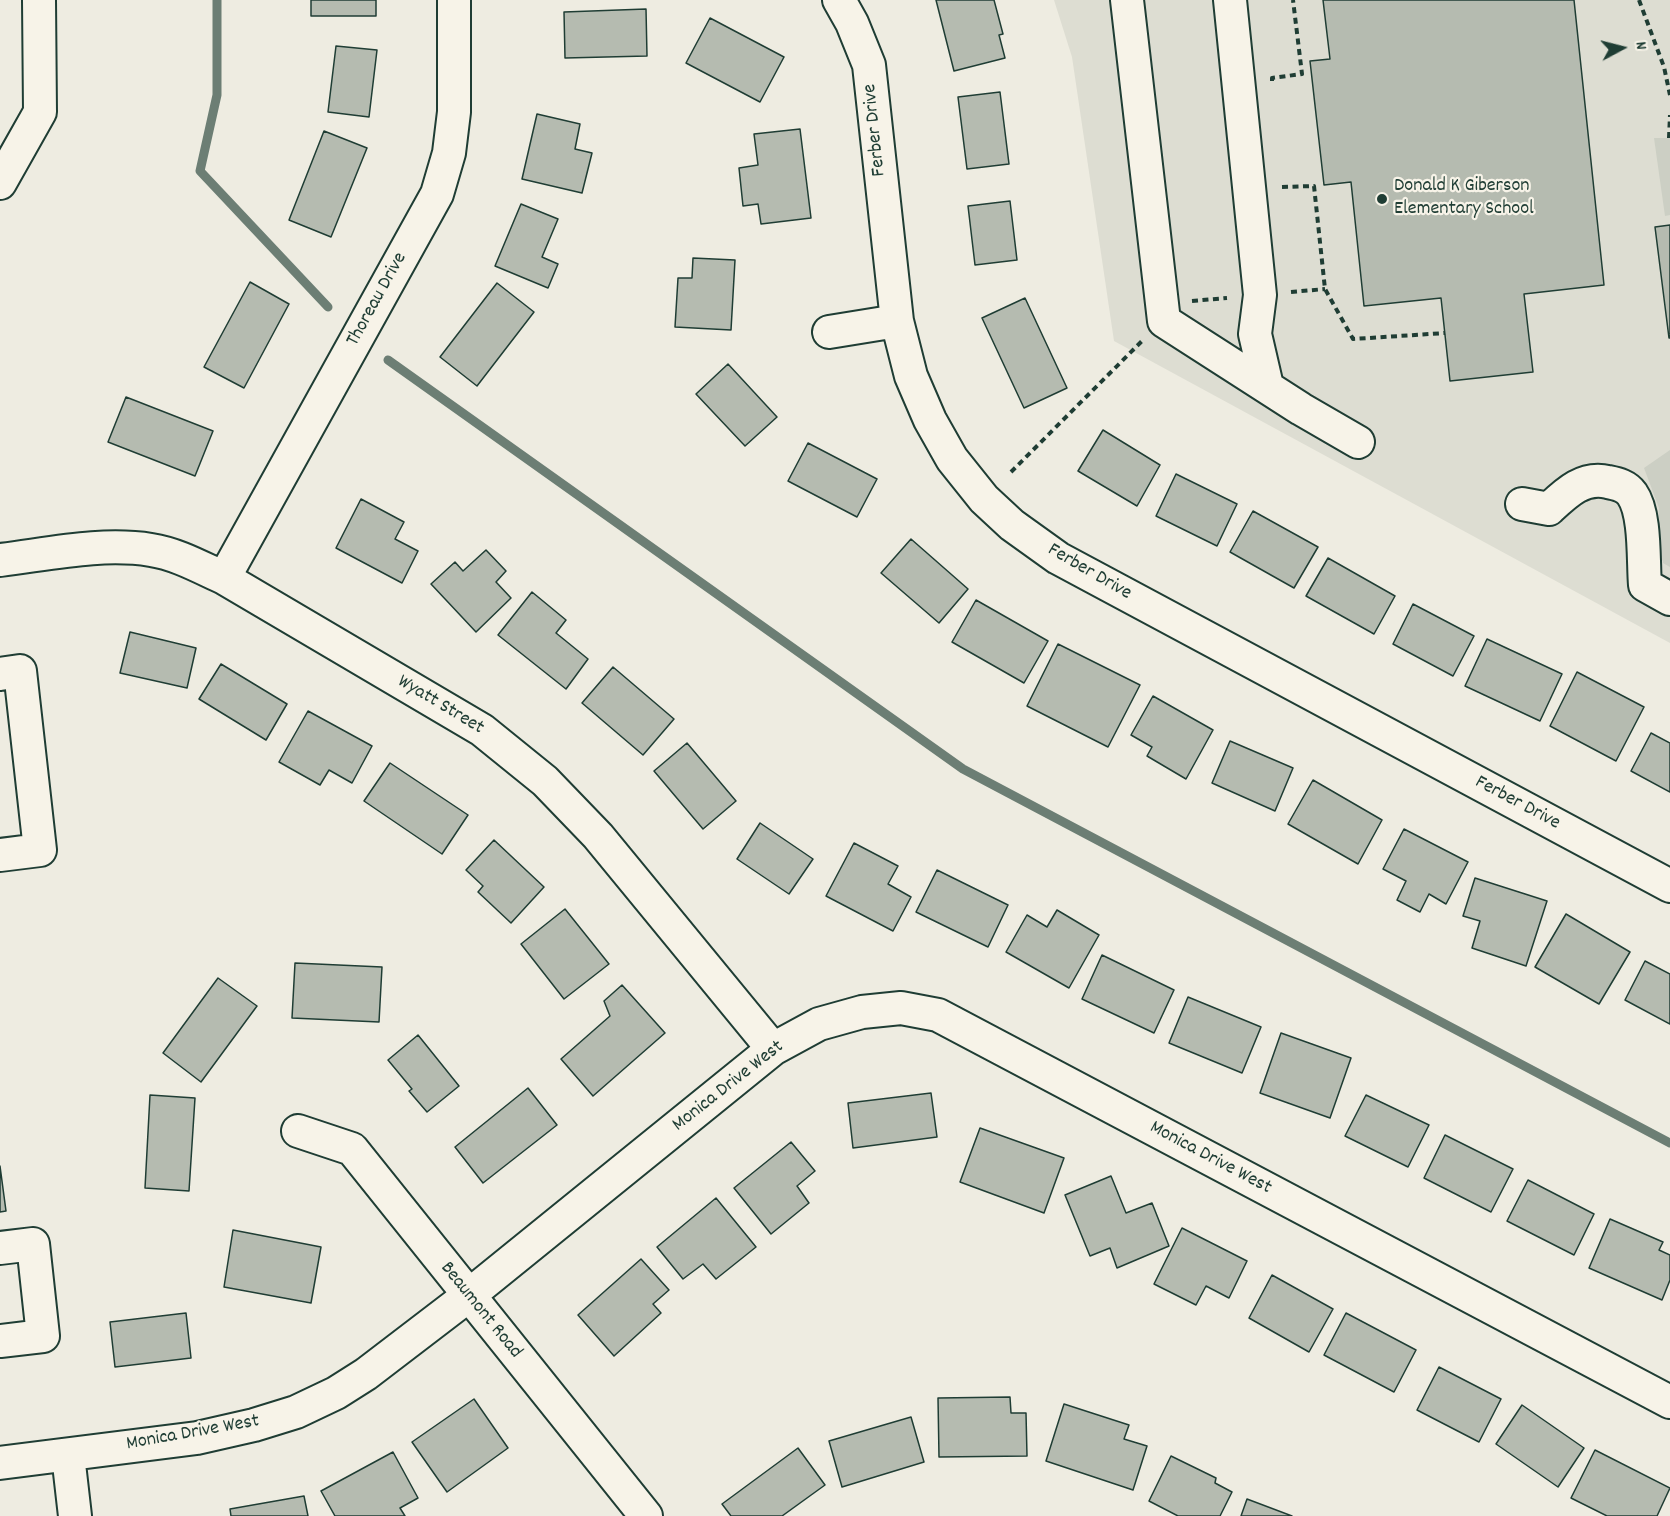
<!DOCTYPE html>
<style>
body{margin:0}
#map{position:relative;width:1670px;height:1516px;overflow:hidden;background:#eeece1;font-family:Dekko,sans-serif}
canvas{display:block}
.north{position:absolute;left:1592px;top:18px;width:60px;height:60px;-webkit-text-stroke:4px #f7f3e8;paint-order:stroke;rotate:83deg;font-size:16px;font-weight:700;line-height:24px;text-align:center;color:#1f3d34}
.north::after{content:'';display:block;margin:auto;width:21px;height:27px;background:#1f3d34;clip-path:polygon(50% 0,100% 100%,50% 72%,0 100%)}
</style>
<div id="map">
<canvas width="1670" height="1516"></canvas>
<div class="north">N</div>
</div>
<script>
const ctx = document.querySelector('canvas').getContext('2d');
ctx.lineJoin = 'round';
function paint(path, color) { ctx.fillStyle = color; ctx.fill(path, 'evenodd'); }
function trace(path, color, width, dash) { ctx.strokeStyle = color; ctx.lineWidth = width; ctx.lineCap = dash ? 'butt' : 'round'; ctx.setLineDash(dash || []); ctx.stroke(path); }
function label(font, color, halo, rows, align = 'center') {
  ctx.font = font + ' Dekko,sans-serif'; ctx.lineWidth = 4.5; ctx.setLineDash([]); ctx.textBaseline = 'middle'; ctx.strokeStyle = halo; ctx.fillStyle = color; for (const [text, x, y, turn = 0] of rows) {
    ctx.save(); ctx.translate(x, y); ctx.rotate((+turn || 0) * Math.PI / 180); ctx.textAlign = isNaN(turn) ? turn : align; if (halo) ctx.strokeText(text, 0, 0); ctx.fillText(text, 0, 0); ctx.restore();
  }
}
paint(new Path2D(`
 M 1054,0 L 1670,0 L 1670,643 L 1114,341 L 1072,57 Z`), '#ddddd2');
paint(new Path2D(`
 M 1654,138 L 1670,138 L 1670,215 L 1665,216 Z
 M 1670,450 L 1670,567 L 1663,563 L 1656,539 L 1659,508 L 1644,468 Z`), '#cccfc4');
trace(new Path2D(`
 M 217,0 L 217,95 L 200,171 L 328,307
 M 388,360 L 963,769 L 1670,1143`), '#6c7e74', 9);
const building = new Path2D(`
 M 311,0 L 376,0 L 376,16 L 311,16 Z
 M 936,0 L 994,0 L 1003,34 L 999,35 L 1005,58 L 954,71 Z
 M 1323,0 L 1574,0 L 1604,285 L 1524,294 L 1533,372 L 1450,381 L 1441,298 L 1364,306 L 1351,182 L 1324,185 L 1310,61 L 1330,59 Z
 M 646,9 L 647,56 L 565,58 L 564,12 Z
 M 710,18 L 784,57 L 760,102 L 686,63 Z
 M 336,46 L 377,50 L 369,117 L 328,112 Z
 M 1000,92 L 1009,164 L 967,169 L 958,97 Z
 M 537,114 L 580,124 L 575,149 L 592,153 L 582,193 L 522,179 Z
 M 800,129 L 811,218 L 761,224 L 758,204 L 743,206 L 739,168 L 758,165 L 754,134 Z
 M 324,131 L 367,148 L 331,237 L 289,220 Z
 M 1010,201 L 1017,260 L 975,265 L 968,206 Z
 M 521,204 L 558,219 L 542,257 L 558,264 L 548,288 L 495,266 Z
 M 1670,225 L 1670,338 L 1669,338 L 1655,227 Z
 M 693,258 L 735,260 L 731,330 L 675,327 L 678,278 L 692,278 Z
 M 250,282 L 289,304 L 244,388 L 204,367 Z
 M 497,283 L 534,312 L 477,386 L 440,357 Z
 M 1025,298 L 1067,388 L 1024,408 L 982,318 Z
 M 728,364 L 777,417 L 745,446 L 696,394 Z
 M 126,397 L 213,431 L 195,476 L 108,442 Z
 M 1103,430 L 1160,465 L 1137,506 L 1078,471 Z
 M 808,443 L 877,479 L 857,517 L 788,481 Z
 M 1176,474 L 1237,504 L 1217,546 L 1156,516 Z
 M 361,499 L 404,522 L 395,539 L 418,551 L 402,583 L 336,548 Z
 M 1253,511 L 1318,547 L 1294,588 L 1230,552 Z
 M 911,539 L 968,589 L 939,623 L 881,573 Z
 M 486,550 L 506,571 L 496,582 L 511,598 L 476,632 L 431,584 L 455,562 L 463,571 Z
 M 1328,558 L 1395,596 L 1374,634 L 1306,596 Z
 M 532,592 L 566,620 L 556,633 L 588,659 L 566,689 L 498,635 Z
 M 976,600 L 1048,641 L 1024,683 L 952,642 Z
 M 1413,604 L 1474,636 L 1453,676 L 1393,644 Z
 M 130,632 L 196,648 L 187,688 L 120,673 Z
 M 1487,639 L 1562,674 L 1540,721 L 1465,686 Z
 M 1058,644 L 1140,685 L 1108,747 L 1027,706 Z
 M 221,664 L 287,704 L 266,740 L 199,699 Z
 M 613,667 L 674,719 L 643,755 L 582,703 Z
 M 1577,672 L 1644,707 L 1616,761 L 1550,726 Z
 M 1153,696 L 1213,730 L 1186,779 L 1147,756 L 1152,747 L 1131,735 Z
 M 308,711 L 372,746 L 352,783 L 329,770 L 320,785 L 279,762 Z
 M 1651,733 L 1670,743 L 1670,792 L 1631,771 Z
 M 1230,741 L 1293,768 L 1275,811 L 1212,783 Z
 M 687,743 L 736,801 L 703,829 L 654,771 Z
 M 390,763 L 468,815 L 442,854 L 364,801 Z
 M 1313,780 L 1382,820 L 1358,864 L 1288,824 Z
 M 760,823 L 813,859 L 789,894 L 737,859 Z
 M 1404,829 L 1468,862 L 1446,904 L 1429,894 L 1420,912 L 1397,900 L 1406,881 L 1383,869 Z
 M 494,840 L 544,887 L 511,923 L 478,892 L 483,886 L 466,870 Z
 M 854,843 L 898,866 L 888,884 L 911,897 L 893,931 L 826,896 Z
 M 937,870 L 1008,905 L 988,947 L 916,912 Z
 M 1475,878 L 1547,901 L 1526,966 L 1472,948 L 1480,921 L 1463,916 Z
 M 565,909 L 609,964 L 564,999 L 521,944 Z
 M 1057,910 L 1099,935 L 1069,988 L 1006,952 L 1027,915 L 1047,927 Z
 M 1566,914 L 1630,952 L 1599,1004 L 1535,967 Z
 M 1102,955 L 1174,990 L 1154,1033 L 1082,999 Z
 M 1645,961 L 1670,974 L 1670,1024 L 1625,1000 Z
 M 295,963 L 382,967 L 379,1022 L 292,1018 Z
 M 218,978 L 257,1006 L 201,1082 L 163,1053 Z
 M 622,985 L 665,1033 L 593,1096 L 561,1059 L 610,1016 L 604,1001 Z
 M 1188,997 L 1261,1027 L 1242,1073 L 1169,1043 Z
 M 1281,1033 L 1351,1058 L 1330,1118 L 1260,1093 Z
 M 418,1035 L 459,1086 L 427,1112 L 409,1091 L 412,1089 L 388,1060 Z
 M 528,1088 L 557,1125 L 483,1183 L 455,1147 Z
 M 931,1093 L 937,1137 L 853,1148 L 848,1103 Z
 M 150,1095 L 195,1098 L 189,1191 L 145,1188 Z
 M 1366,1095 L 1429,1125 L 1408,1167 L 1345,1136 Z
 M 980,1128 L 1064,1158 L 1044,1213 L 960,1182 Z
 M 1445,1135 L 1513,1169 L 1491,1212 L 1424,1178 Z
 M 791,1142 L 815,1171 L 797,1186 L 809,1203 L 771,1234 L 734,1188 Z
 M 0,1166 L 6,1211 L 0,1212 Z
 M 1111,1176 L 1126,1213 L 1152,1203 L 1169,1246 L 1117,1268 L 1110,1248 L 1090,1256 L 1065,1195 Z
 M 1528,1180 L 1594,1214 L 1574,1255 L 1507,1221 Z
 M 716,1198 L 756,1247 L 716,1279 L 703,1264 L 683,1279 L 657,1247 Z
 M 1610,1219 L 1663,1242 L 1659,1250 L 1670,1255 L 1670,1280 L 1662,1300 L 1589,1268 Z
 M 1182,1228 L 1247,1261 L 1229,1298 L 1206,1286 L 1196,1305 L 1154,1284 Z
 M 233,1230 L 321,1247 L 311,1303 L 224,1287 Z
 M 641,1259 L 669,1290 L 653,1304 L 661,1313 L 614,1356 L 578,1315 Z
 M 1272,1275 L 1333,1309 L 1309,1352 L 1249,1318 Z
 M 186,1313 L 191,1358 L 115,1367 L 110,1322 Z
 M 1346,1313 L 1416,1350 L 1394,1392 L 1324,1355 Z
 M 1439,1367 L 1501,1399 L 1479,1442 L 1417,1410 Z
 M 1010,1397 L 1011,1413 L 1026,1413 L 1027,1456 L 939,1457 L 938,1398 Z
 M 474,1399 L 508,1448 L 447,1492 L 412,1442 Z
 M 1064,1404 L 1129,1425 L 1124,1439 L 1147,1446 L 1133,1490 L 1046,1461 Z
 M 1522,1405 L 1584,1448 L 1558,1487 L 1496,1444 Z
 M 911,1417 L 924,1462 L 842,1487 L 829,1441 Z
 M 798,1448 L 825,1485 L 782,1516 L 731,1516 L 722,1504 Z
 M 1595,1450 L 1670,1488 L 1657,1516 L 1607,1516 L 1571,1498 Z
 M 393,1452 L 418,1498 L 400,1508 L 405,1516 L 335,1516 L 321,1491 Z
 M 1171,1456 L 1216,1478 L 1215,1483 L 1232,1492 L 1220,1516 L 1178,1516 L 1149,1501 Z
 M 304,1496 L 308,1516 L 231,1516 L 230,1509 Z
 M 1247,1499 L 1292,1516 L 1241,1516 Z`);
paint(building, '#b5bbb0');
trace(building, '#1f3d34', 1.5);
const minor = new Path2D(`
 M 839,0 L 852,23 L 869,65 L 897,321 L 911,376 L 930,420 L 952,459 L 984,499 L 1012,525 L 1058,558 L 1670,886
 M 1127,0 L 1164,321 L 1301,409 L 1358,442
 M 1230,0 L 1260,295 L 1255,334 L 1267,386
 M 0,183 L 40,112 L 39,0
 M 829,332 L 897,321
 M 1522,504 L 1549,509 C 1566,493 1583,476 1608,482 C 1618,484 1626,486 1632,494 C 1646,514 1643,561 1645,585 L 1670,599
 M 0,560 C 49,554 102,542 151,550 C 177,554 200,567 224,578 L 482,730 L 545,781 L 598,836 L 773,1049
 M 224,578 L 437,194 L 449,153 L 454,112 L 454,0
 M 0,674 L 20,671 L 40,850 L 0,855
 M 298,1131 L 352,1149 L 646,1516
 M 0,1248 L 33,1244 L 43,1336 L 0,1341
 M 68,1455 L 75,1516
 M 0,1463 L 197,1438 L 254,1425 L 296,1412 L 336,1393 L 366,1374 L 468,1296 L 773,1049 L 819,1024 L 862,1012 L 901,1008 L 938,1015 L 1670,1402`);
trace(minor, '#1f3d34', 36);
trace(new Path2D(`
 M 1639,0 L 1664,67 L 1670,95
 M 1272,81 L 1272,78 L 1302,74 L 1293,0
 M 1669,138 L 1670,115
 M 1282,187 L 1314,186 L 1325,289 L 1353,339 L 1445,333
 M 1291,292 L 1325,289
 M 1192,301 L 1227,298
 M 1011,472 L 1142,341`), '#1f3d34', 4, [6, 4.5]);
trace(minor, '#f7f3e8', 32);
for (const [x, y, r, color] of [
 [1382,199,6,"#1f3d34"]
]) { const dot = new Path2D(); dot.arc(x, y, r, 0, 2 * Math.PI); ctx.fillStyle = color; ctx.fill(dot); trace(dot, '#f7f3e8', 2); }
label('20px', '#1f3d34', '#f7f3e8', [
 ["Ferber Drive",876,130,-96],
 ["Thoreau Drive",378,300,-61],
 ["Ferber Drive",1089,573,30],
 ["Wyatt Street",440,706,31],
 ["Ferber Drive",1517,804,28],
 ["Monica Drive West",729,1087,-38],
 ["Monica Drive West",1210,1159,28],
 ["Beaumont Road",480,1311,51],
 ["Monica Drive West",193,1434,-10]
]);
label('20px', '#1f3d34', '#f7f3e8', [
 ["Donald K Giberson",1394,187],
 ["Elementary School",1394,210]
], 'left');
</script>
